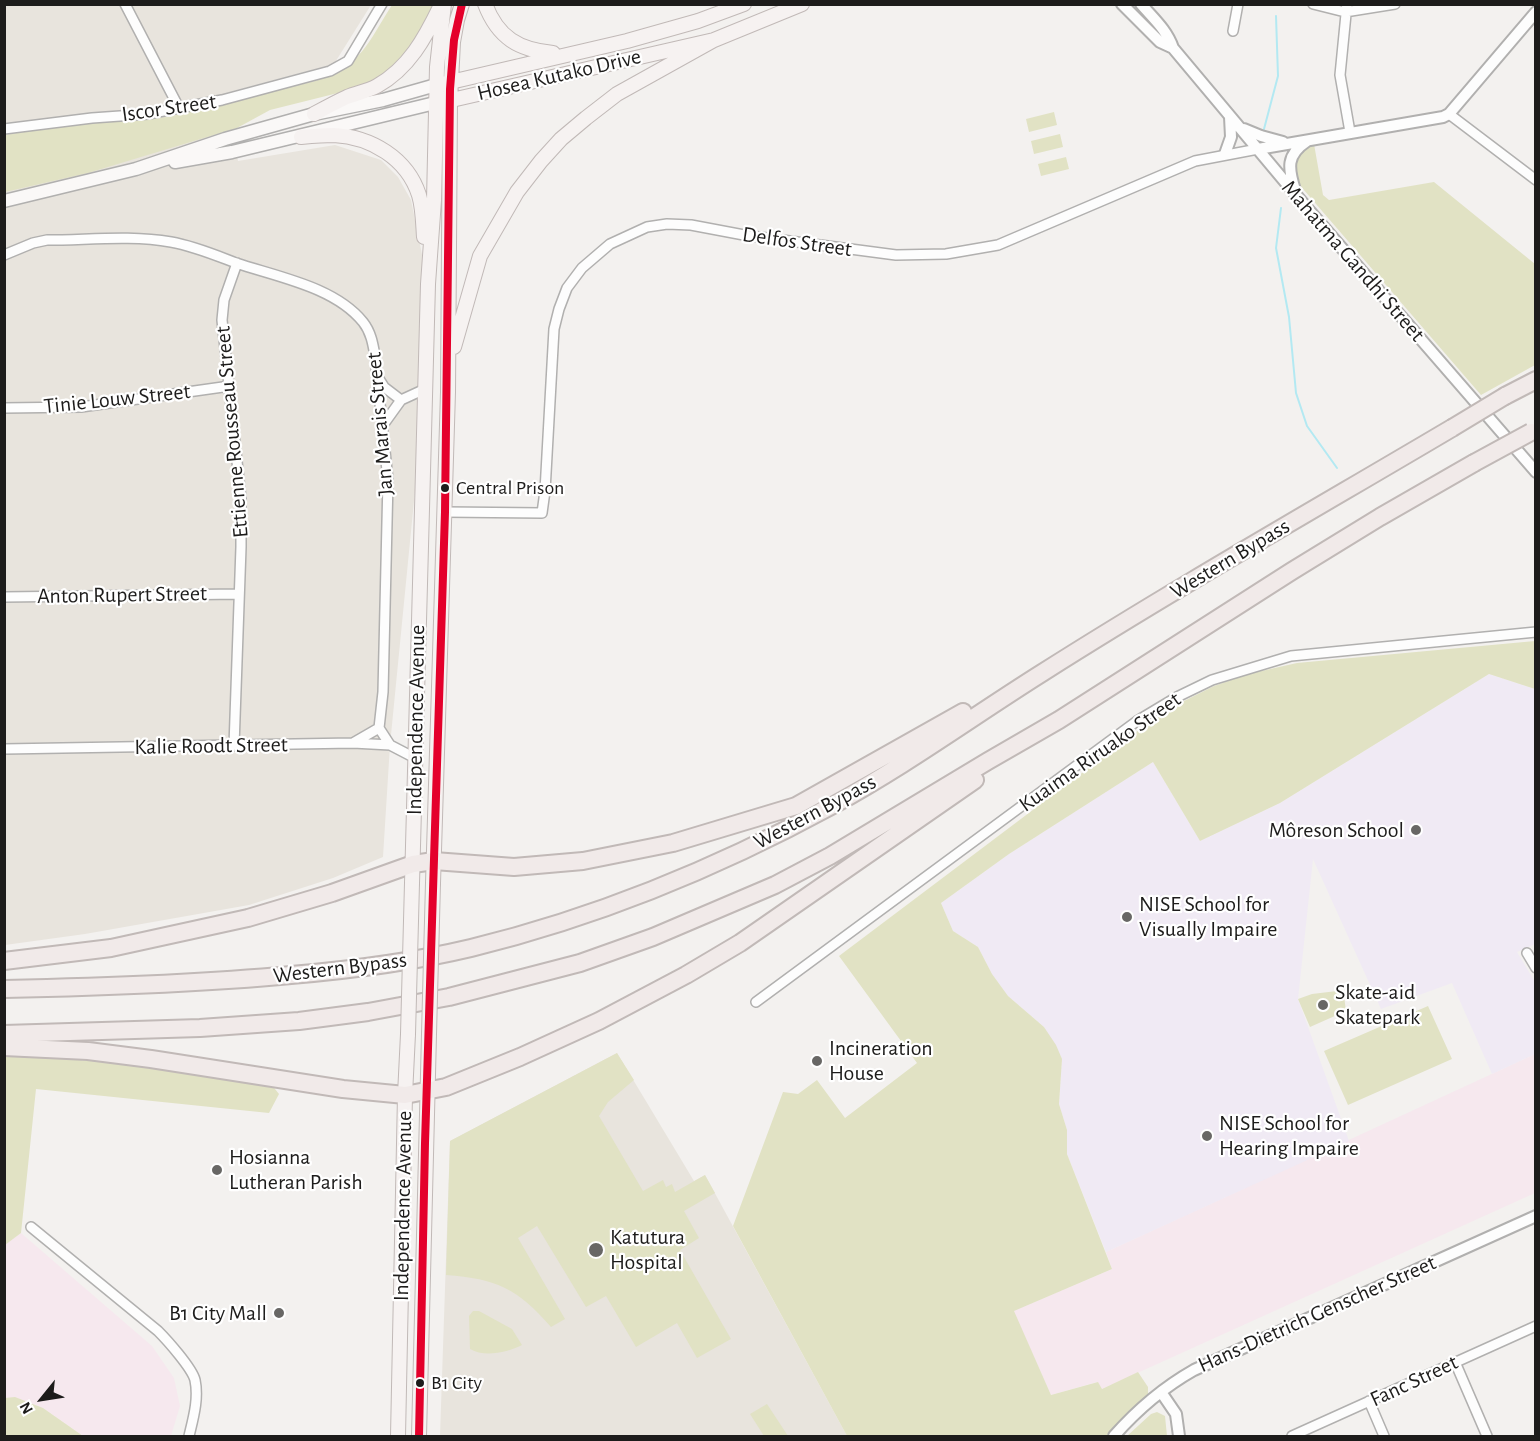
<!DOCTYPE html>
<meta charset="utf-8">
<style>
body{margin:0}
#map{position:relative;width:1540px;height:1441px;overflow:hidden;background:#f3f1ef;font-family:"Alegreya Sans",sans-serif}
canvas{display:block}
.frame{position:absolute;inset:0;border:6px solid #1d1c1b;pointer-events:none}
.north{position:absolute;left:12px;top:1369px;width:60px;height:60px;-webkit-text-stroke:4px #fff;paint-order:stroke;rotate:240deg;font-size:16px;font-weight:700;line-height:24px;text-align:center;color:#1d1c1b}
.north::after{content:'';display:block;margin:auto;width:21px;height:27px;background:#1d1c1b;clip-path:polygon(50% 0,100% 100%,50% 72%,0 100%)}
</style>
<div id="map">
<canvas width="1540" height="1441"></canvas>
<div class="frame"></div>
<div class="north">N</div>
</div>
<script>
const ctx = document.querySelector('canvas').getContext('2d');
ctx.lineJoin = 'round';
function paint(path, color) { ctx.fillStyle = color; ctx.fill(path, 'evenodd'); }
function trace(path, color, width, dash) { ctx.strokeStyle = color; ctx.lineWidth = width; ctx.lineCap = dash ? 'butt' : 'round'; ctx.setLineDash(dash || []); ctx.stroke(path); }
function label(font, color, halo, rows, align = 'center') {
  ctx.font = font + ' "Alegreya Sans",sans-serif'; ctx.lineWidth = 4.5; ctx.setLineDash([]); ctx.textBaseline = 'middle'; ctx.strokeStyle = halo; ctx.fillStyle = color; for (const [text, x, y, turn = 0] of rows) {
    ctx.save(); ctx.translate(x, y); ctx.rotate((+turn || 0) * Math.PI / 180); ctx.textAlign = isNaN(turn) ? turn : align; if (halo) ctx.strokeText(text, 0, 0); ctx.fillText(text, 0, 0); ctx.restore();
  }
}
paint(new Path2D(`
 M 1535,1054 L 1535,1193 L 1102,1389 L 1097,1382 L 1051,1395 L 1013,1311 L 1112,1269 L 1106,1252 Z
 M 21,1233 L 152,1346 L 174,1378 L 180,1406 L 171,1436 L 83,1436 L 43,1408 L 15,1398 L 5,1398 L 4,1245 Z`), '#f6e8ee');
paint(new Path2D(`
 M 4,5 L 371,5 L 334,64 L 226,93 L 238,161 L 335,145 L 381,160 L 398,177 L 411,200 L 428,284 L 425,389 L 390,745 L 383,857 L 333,878 L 249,905 L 85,934 L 5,945 Z
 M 617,1053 L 694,1181 L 705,1175 L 847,1436 L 440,1436 L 450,1141 Z`), '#e8e4dd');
paint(new Path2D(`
 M 1489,674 L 1535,689 L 1535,944 L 1517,952 L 1535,982 L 1535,1054 L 1492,1074 L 1452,983 L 1381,1009 L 1313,859 L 1298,999 L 1349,1141 L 1106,1252 L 1067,1154 L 1067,1130 L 1059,1104 L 1062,1059 L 1044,1027 L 1008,996 L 992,974 L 978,947 L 953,931 L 941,903 L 1009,854 L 1153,762 L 1200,841 L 1280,803 Z`), '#f0eaf4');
paint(new Path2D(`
 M 392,5 L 435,5 L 423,29 L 398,64 L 382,76 L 354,89 L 270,110 L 237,128 L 88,173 L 5,192 L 5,135 L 60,126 L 168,117 L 315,81 C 362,65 367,44 392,5 Z
 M 1054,112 L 1057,125 L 1029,132 L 1026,119 Z
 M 1060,134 L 1063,147 L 1034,154 L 1031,141 Z
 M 1314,144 L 1323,195 L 1329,200 L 1434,182 L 1535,264 L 1535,365 L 1481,395 L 1297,182 C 1293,163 1292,151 1314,144 Z
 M 1066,157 L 1069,169 L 1041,176 L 1038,164 Z
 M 1535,641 L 1535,689 L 1489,674 L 1280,803 L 1200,841 L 1153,762 L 1009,854 L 941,903 L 953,931 L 978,947 L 992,974 L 1008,996 L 1044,1027 L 1056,1045 L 1062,1059 L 1059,1104 L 1067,1130 L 1067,1154 L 1112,1269 L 1014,1311 L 1051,1395 L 1098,1382 L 1102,1389 L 1138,1372 L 1148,1387 L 1148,1397 L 1106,1436 L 847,1436 L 733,1226 L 783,1092 L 798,1094 L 817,1080 L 845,1118 L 917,1063 L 839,956 L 1139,730 L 1180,703 L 1214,686 L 1248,674 L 1297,663 Z
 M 1340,988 L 1343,989 L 1346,1011 L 1310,1027 L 1298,999 L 1312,994 L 1337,991 Z
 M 1428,1006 L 1452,1059 L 1348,1105 L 1324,1051 Z
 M 617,1053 L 634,1080 L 608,1102 L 599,1116 L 643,1191 L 663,1180 L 666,1187 L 672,1184 L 675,1192 L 705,1175 L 715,1193 L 684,1211 L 699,1238 L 680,1250 L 731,1339 L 697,1358 L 677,1323 L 636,1347 L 606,1296 L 586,1307 L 537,1226 L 518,1238 L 565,1319 L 551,1327 C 517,1288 497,1279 446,1275 L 450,1141 Z
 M 5,1055 L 94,1061 L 271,1084 L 279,1094 L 269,1113 L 36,1089 L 21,1233 L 5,1245 Z
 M 473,1311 L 479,1311 L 512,1329 L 522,1345 C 508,1352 485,1358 470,1349 L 469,1316 Z
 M 15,1397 L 43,1408 L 83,1436 L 5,1436 L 5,1398 Z
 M 767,1404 L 788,1436 L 764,1436 L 750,1414 Z
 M 1157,1412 L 1165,1416 L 1167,1436 L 1127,1436 L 1151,1414 Z`), '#e1e2c4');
trace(new Path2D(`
 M 1264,129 L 1278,76 L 1276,16
 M 1281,208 L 1276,248 L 1289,317 L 1296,393 L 1307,426 L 1337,468`), '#b3e9f2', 2);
const minor = new Path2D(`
 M 125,4 L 179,108
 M 1313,4 L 1345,12 L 1395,4
 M 1347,4 L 1340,75 L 1350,132
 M 1233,31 L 1238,4
 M 1449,114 L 1536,180
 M 4,129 L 92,118 L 148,114 L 179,108 L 222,100 L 330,71 L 348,61 L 382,4
 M 4,255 L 33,243 L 47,240 C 88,240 131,235 171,242 C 194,246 215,255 236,263 C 278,277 335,287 363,322 C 371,332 373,344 375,356 L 388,480 L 383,692 L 379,728 L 390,745
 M 379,379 L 384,387 L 401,400
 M 4,408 L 81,407 L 230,386
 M 383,425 L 401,400 L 425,389
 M 445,512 L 542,513 L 545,491 L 554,329 L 559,309 L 567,288 L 582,268 L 610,244 L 647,227 L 667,224 L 691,225 L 744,235 L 896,255 L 946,254 L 998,245 L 1195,161 L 1258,149
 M 4,597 L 239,594
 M 353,743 L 379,728
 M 234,746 L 241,547 L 241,499 L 222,320 L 224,300 L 237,263
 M 4,749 L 353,743 L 390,745 L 415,758
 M 1527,953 L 1536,968
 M 756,1002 L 1137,721 L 1177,697 L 1212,680 L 1291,656 L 1536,632
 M 31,1227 L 158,1331 C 167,1340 192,1368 195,1380 C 199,1399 193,1419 189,1436
 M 1455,1362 L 1487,1436
 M 1369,1401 L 1384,1436
 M 1292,1436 L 1536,1326`);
const tertiary = new Path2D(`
 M 1122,4 L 1160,42 L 1173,48
 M 1141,4 C 1153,18 1167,30 1173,48 L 1307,208 L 1536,472
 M 1244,129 L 1261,136 L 1283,142
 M 1258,149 L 1443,117 L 1449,114 L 1536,12
 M 1225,154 L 1231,137 L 1230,117
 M 1295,190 C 1288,168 1286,155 1307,141
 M 1161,1392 L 1176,1414 L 1179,1436
 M 1114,1436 C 1137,1410 1164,1387 1194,1370 L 1536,1216`);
const secondary = new Path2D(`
 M 175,162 L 232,152 L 435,103
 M 4,201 L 136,169 L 225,139 L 314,114 L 383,100 L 436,85`);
const primary = new Path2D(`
 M 485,4 C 498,38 519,50 553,53
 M 442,84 L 627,41 L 698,21 L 744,4
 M 443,102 L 714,40 L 802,4
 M 314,114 C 325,108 336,102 347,97 C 357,93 368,91 377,86 C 409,68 425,38 440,7
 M 301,137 C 312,136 323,135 334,135 C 371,137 407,158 419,195 C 423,208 423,223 424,237
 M 454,347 L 480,256 L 517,192 L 541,161 L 561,139 L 586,118 L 617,94 L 714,40
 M 412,883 L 428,284 L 434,200 L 437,67 L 444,4
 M 433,883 L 448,392 L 450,101 L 453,42 L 457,20 L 462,4
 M 398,1436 L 405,1095 L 408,1034
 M 419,1436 L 429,1034`);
const motorway = new Path2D(`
 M 1505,396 L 1536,380
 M 4,961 L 111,948 L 248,918 L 332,893 L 413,864 L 434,861 L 514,867 L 583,861 L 673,843 L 796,806 L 963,712
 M 4,989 C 100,987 195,984 291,975 C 351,970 412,962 471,948 C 598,917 719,867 833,805 C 905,766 972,717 1042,673 C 1176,588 1315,509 1452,428
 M 4,1034 L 200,1028 L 299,1021 L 368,1012 L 449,997 L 580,963 L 653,937 L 775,885 L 830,856 L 988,761 L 1059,720 L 1292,571 L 1380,517 L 1474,463
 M 4,1047 L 88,1051 L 151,1059 L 343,1089 L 405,1095 L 446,1087 L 520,1057 L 599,1021 L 686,975 L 740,943 L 975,780`);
trace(minor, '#b1b0af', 12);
trace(tertiary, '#b1b0af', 14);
trace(secondary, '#b1b0af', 15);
trace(primary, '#c1b9b7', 16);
trace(motorway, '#c1b9b7', 20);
trace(minor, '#fdfdfd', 9);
trace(tertiary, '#fdfdfd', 10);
trace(secondary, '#faf8f7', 12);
trace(primary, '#f6f2f1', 14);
trace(motorway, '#f1eae9', 16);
const primaryBridge = new Path2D(`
 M 408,1034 L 412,883
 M 429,1034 L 433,883`);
const motorwayBridge = new Path2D(`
 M 1452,428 L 1505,396
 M 1474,463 L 1531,432`);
trace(primaryBridge, '#c1b9b7', 16, []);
trace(motorwayBridge, '#c1b9b7', 20, []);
trace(primaryBridge, '#f6f2f1', 14);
trace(motorwayBridge, '#f1eae9', 16);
trace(new Path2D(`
 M 419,1436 L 425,1143 L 445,512 L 450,89 L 454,40 L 462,4`), '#e4002b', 8);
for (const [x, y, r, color] of [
 [445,488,5,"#1d1c1b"],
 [1416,830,6,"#686765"],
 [1127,917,6,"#686765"],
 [1323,1005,6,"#686765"],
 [817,1061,6,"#686765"],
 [1207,1136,6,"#686765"],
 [217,1170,6,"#686765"],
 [596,1250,8,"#686765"],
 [279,1313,6,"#686765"],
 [420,1383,5,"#1d1c1b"]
]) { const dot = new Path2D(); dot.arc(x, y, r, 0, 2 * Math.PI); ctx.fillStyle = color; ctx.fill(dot); trace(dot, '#fff', 2); }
label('20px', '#1d1c1b', '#fff', [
 ["Central Prison",456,488],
 ["B1 City",431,1383]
], 'left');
label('22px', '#1d1c1b', '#fff', [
 ["Hosea Kutako Drive",559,75,-13],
 ["Iscor Street",169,108,-8],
 ["Delfos Street",797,242,8],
 ["Mahatma Gandhi Street",1353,261,49],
 ["Tinie Louw Street",117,399,-6],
 ["Jan Marais Street",380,424,-95],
 ["Ettienne Rousseau Street",232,432,-95],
 ["Western Bypass",1230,559,-31],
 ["Anton Rupert Street",122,595,-1],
 ["Independence Avenue",416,720,-89],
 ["Kalie Roodt Street",211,746,-1],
 ["Kuaima Riruako Street",1100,752,-35],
 ["Western Bypass",815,812,-28],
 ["Western Bypass",340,968,-7],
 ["Independence Avenue",403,1206,-89],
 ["Hans-Dietrich Genscher Street",1317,1314,-24],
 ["Fanc Street",1414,1381,-25]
]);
label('22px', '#1d1c1b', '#fff', [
 ["Môreson School",1404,830,"right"],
 ["NISE School for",1139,904],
 ["Visually Impaire",1139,929],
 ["Skate-aid",1335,992],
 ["Skatepark",1335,1017],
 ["Incineration",829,1048],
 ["House",829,1073],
 ["NISE School for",1219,1123],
 ["Hearing Impaire",1219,1148],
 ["Hosianna",229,1157],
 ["Lutheran Parish",229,1182],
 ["Katutura",610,1237],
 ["Hospital",610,1262],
 ["B1 City Mall",267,1313,"right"]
], 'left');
</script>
